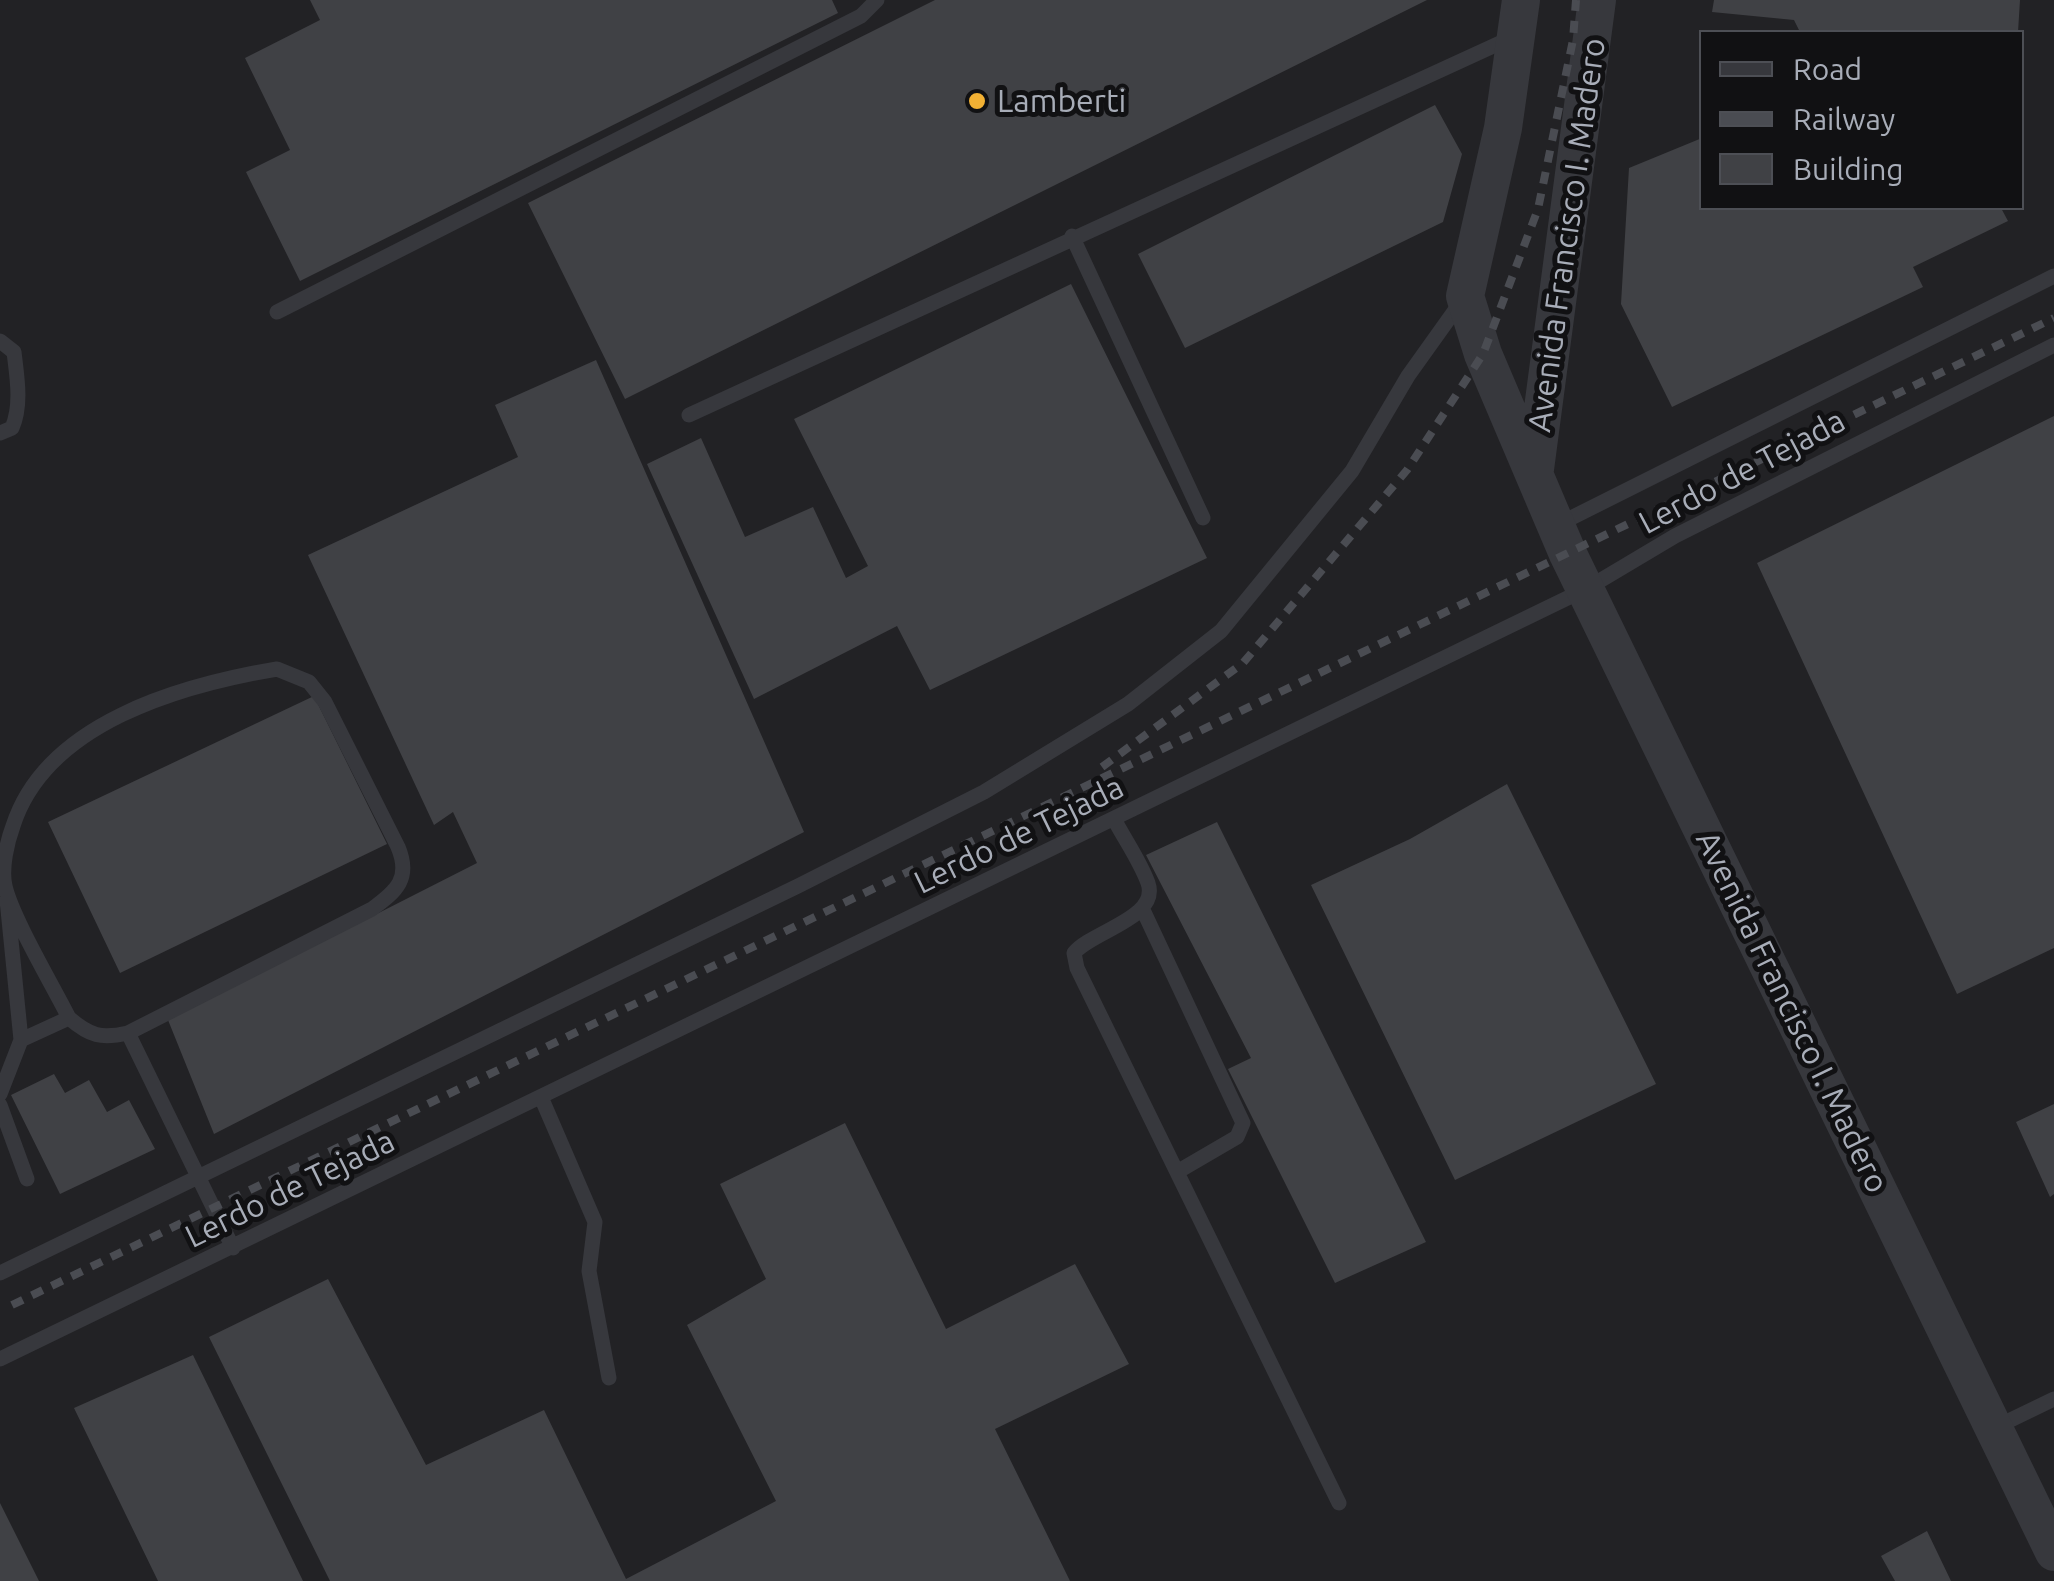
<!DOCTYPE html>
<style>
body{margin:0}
#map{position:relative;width:2054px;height:1581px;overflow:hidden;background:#161618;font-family:Ubuntu,sans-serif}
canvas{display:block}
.legend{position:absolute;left:1699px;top:30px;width:325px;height:180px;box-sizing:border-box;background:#111113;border:2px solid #4d4f55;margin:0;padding:12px 18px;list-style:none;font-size:30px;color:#a8adb8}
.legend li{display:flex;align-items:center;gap:20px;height:50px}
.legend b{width:50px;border:2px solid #4d4f55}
</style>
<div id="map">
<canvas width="2054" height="1581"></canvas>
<ul class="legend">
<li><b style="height:12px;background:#37383d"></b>Road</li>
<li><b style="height:12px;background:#4a4c52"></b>Railway</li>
<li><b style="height:28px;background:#404145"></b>Building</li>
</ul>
</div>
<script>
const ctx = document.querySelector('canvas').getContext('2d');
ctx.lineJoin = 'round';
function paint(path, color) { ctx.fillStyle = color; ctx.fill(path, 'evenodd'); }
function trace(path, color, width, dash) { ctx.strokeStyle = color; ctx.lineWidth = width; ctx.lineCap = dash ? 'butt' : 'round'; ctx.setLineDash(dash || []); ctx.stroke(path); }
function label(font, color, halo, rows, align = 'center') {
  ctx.font = font + ' Ubuntu,sans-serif'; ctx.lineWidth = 10; ctx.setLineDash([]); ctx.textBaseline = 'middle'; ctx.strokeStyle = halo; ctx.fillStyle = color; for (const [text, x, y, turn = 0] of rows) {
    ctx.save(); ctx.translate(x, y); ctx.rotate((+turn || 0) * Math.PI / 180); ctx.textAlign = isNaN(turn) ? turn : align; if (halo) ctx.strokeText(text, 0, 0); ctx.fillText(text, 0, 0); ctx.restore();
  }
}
paint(new Path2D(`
 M 0,0 L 2054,0 L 2054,1581 L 0,1581 ZM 1702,32 L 2022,32 L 2022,208 L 1702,208 Z`), '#222225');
paint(new Path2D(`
 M 310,0 L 832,0 L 838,13 L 300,281 L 246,172 L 290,150 L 245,58 L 320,20 Z
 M 935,0 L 1427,0 L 625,399 L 528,203 Z
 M 1714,0 L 2020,0 L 2018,32 L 1800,32 L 1794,20 L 1712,12 Z
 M 1435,105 L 1462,154 L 1443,222 L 1185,348 L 1138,254 Z
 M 1702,138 L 1702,208 L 2001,208 L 2008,221 L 1913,267 L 1923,287 L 1672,407 L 1621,304 L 1629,168 Z
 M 1071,284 L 1207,558 L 930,690 L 897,626 L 754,699 L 647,464 L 701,438 L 745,537 L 813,507 L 846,578 L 868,566 L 794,419 Z
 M 596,360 L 804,832 L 214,1134 L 168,1020 L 477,863 L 453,812 L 434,825 L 308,555 L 518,457 L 495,405 Z
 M 2054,416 L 2054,948 L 1957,994 L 1757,563 Z
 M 314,696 L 387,844 L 120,973 L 48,822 Z
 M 1507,784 L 1656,1084 L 1455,1180 L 1311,885 L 1410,839 Z
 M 1217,822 L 1426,1242 L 1335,1283 L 1228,1069 L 1251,1058 L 1146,855 Z
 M 54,1074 L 65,1093 L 89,1080 L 107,1112 L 129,1100 L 155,1149 L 60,1194 L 11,1095 Z
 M 2054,1104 L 2054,1194 L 2050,1197 L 2016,1122 Z
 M 845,1123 L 946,1329 L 1075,1264 L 1129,1364 L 995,1429 L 1070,1581 L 330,1581 L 209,1337 L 328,1279 L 426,1465 L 544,1410 L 626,1579 L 776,1501 L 687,1325 L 766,1279 L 720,1184 Z
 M 193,1355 L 303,1581 L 158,1581 L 74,1408 Z
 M 0,1503 L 39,1581 L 0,1581 Z
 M 1927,1531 L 1951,1581 L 1895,1581 L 1881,1556 Z`), '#404145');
trace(new Path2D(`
 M 1072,236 L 1203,518
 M 277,312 L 861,16 L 877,0
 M 0,341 L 14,352 C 17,377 22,405 12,428 L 0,433
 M 689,415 L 1513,37
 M 1557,525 L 2054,276
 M 277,669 L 309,682 L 325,702 L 398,847 C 411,878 397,891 372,909 L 128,1033 C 101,1039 90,1036 69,1018 C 53,986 12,917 5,886 C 1,869 7,842 13,826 C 46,723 181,685 277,669 Z
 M 1114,819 C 1125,840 1140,861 1148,883 C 1160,918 1092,931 1074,953 L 1077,968 L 1339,1503
 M 1143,910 L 1243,1123 L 1237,1137 L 1177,1172
 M 128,1033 L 233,1248
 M 21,1040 L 69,1018
 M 0,1094 L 21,1040 L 7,900
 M 541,1097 L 595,1222 L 589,1271 L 609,1378
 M 0,1105 L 27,1179
 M 0,1273 L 798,886 L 984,792 L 1128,704 L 1221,631 L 1352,471 L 1408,376 L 1463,299
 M 0,1359 L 1586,589 L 1675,536 L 2054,345
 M 1994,1428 L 2054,1399`), '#37383d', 15);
trace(new Path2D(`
 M 1521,0 L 1503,128 L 1465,296 L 1483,354 L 1568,554 L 2054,1552
 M 1535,469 L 1597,0`), '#37383d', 38);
trace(new Path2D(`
 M 1102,767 L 1243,663 L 1407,470 L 1483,354 L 1538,209 L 1573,40 L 1576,0
 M 12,1305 L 2054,318`), '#4a4c52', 8, [12, 10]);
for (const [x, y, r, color] of [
 [977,101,10,"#f2b134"]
]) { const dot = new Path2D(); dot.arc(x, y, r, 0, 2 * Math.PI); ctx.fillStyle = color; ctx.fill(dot); trace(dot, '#111113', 4); }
label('32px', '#a8adb8', '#111113', [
 ["Lamberti",997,101]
], 'left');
label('32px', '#a8adb8', '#111113', [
 ["Avenida Francisco I. Madero",1567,235,-82],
 ["Lerdo de Tejada",1742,472,-28],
 ["Lerdo de Tejada",1019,835,-26],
 ["Avenida Francisco I. Madero",1792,1012,64],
 ["Lerdo de Tejada",290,1189,-26]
]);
</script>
